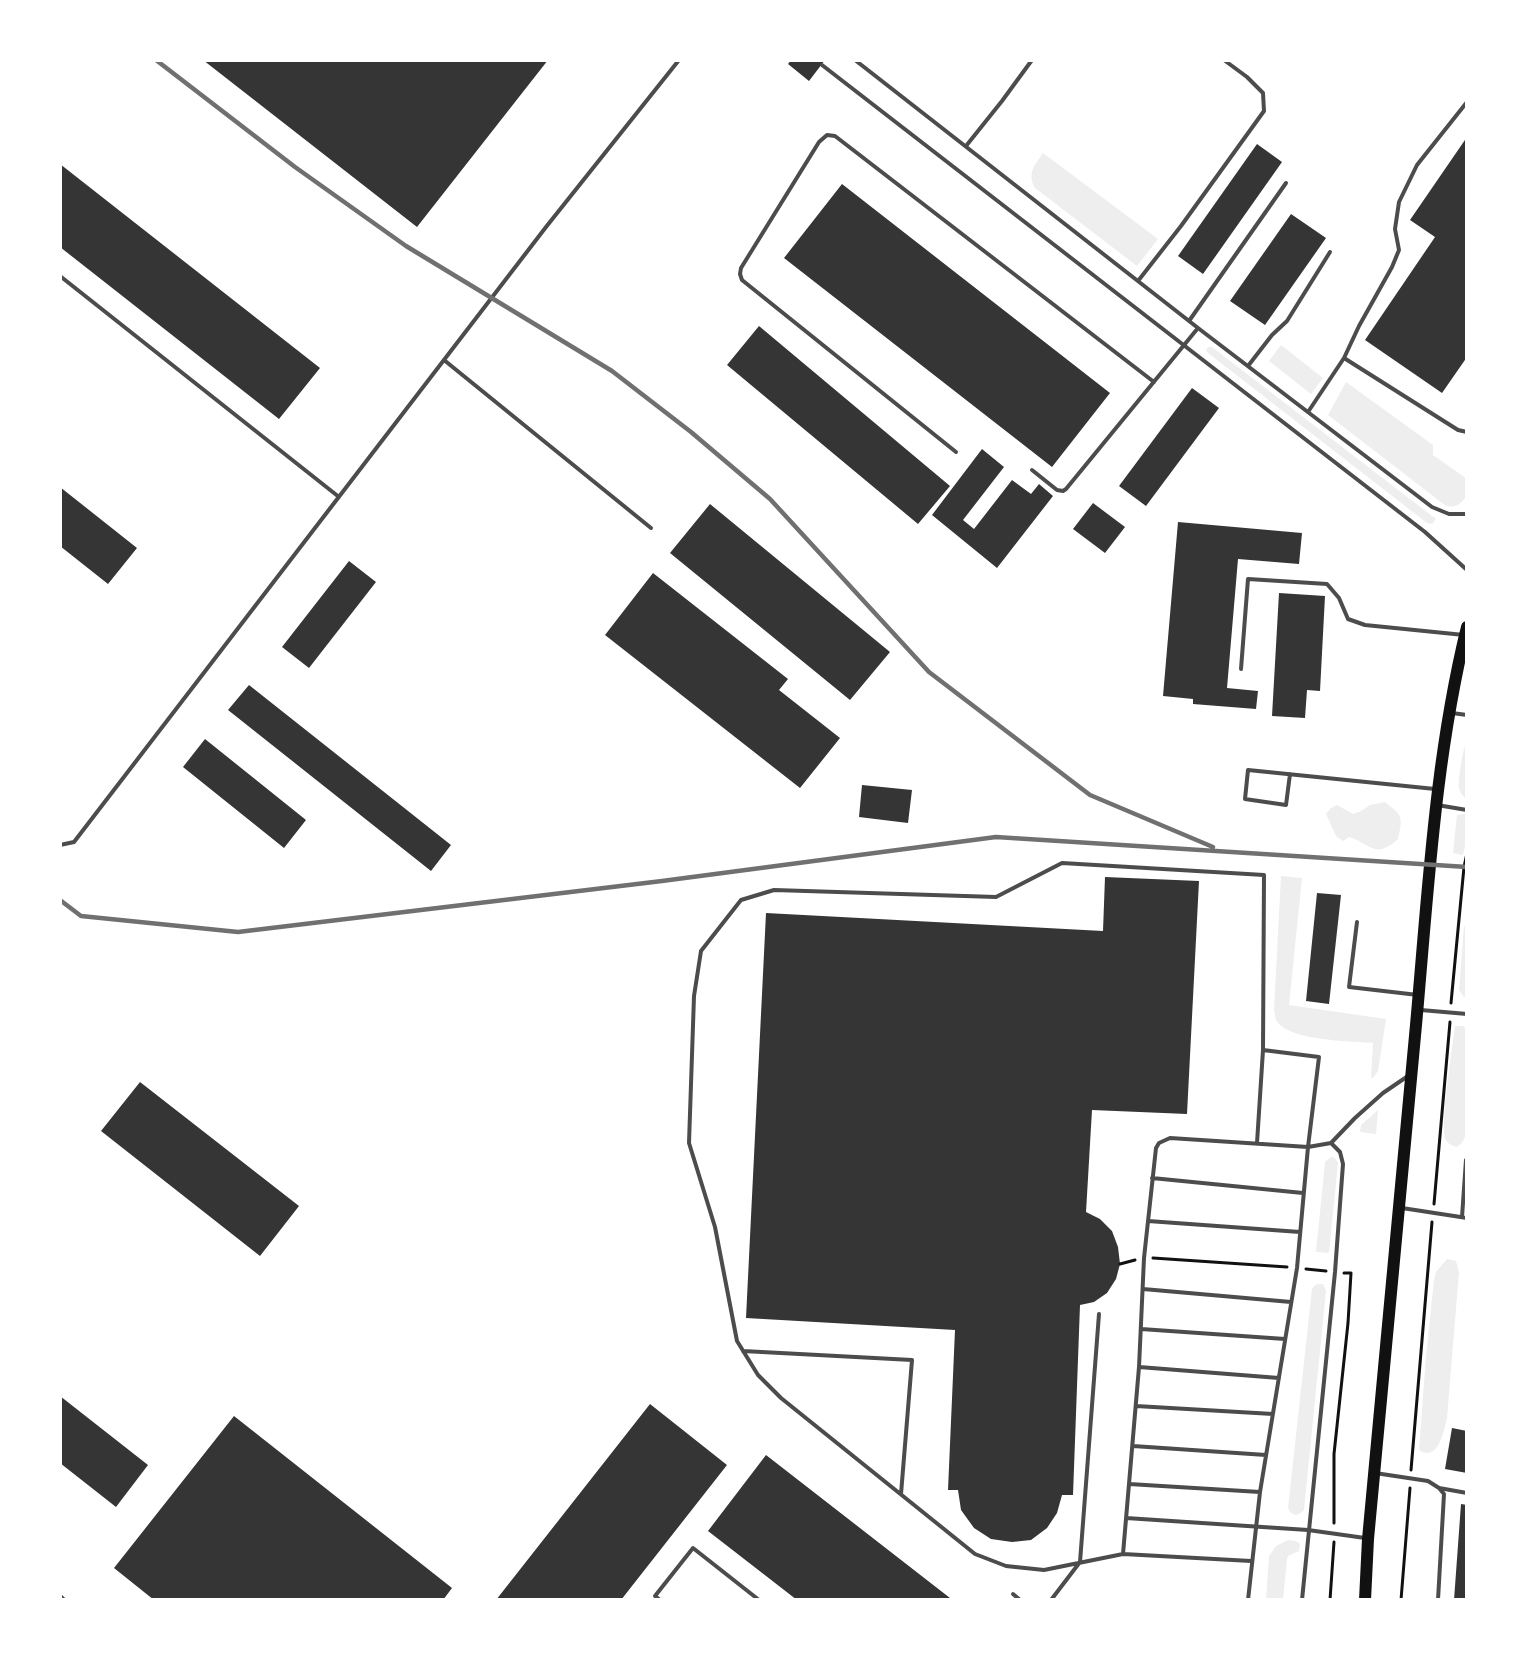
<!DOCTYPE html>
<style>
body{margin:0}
#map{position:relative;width:1527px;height:1660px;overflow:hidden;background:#fff;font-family:Helvetica,sans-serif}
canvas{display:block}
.frame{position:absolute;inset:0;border:62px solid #fff;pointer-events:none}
</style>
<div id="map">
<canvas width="1527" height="1660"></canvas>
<div class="frame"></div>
</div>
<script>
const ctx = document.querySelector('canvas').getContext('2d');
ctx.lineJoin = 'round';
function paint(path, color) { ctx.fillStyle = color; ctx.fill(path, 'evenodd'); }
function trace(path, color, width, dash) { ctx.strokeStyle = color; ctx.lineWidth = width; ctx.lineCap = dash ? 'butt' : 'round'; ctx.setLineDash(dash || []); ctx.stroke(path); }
paint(new Path2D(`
 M 1043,153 L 1158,239 L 1137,266 L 1035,188 C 1027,174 1034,166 1043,153 Z
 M 1281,345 L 1323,378 L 1311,394 L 1269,361 Z
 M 1208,347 L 1212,347 L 1436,519 L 1432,524 L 1427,523 L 1208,353 L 1206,350 Z
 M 1346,382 L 1433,445 L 1433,455 L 1467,479 L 1467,496 C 1460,504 1457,508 1446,506 L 1328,415 Z
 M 1467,739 L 1467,800 C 1463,796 1460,793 1459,788 C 1458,778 1463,749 1467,739 Z
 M 1385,802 C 1403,816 1403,817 1398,839 C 1374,860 1372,844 1349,837 L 1343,841 L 1336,836 L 1326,814 L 1331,808 L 1337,805 L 1353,814 L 1361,811 L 1370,805 Z
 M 1464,814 L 1467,815 L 1467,836 L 1463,855 L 1453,853 L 1457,815 Z
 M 1281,876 L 1302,878 L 1289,1005 L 1386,1019 L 1378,1071 L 1373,1078 L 1371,1078 L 1373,1043 C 1350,1041 1288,1041 1276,1020 C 1276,1019 1274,1011 1274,1010 Z
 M 1467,922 L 1467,997 L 1464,997 L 1459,990 L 1464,927 Z
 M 1455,1026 L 1463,1026 L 1467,1029 L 1467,1131 C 1465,1138 1463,1143 1457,1147 C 1453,1146 1448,1144 1446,1140 C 1439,1127 1453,1045 1455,1026 Z
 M 1378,1110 L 1376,1134 L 1360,1132 L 1361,1125 Z
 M 1331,1157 L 1335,1158 L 1338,1163 L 1329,1253 L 1316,1252 L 1325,1162 Z
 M 1447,1259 L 1456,1261 L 1459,1272 L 1447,1418 C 1444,1431 1438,1463 1419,1450 L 1426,1356 L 1434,1280 L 1436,1272 Z
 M 1318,1284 L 1323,1284 L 1326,1291 L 1304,1510 L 1299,1514 L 1295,1515 L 1290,1512 L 1288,1508 L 1312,1289 L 1314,1286 Z
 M 1288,1540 L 1296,1541 L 1300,1544 L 1299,1551 L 1288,1556 L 1287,1559 L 1283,1600 L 1266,1600 L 1269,1556 L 1276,1546 Z`), '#eee');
paint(new Path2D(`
 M 203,60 L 548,60 L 417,227 Z
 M 791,60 L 825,60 L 809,81 L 788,64 Z
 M 1467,137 L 1467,357 L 1442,393 L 1365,340 L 1435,237 L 1410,220 Z
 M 1257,144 L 1282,162 L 1203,274 L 1178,256 Z
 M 60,164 L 320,368 L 279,419 L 60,247 Z
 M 842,184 L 1110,393 L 1052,467 L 784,258 Z
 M 1291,214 L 1326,238 L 1265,325 L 1230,301 Z
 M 759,326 L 950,486 L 918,524 L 727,365 Z
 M 1192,388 L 1219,408 L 1146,506 L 1119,486 Z
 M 982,449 L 1004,467 L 963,520 L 974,529 L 1012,480 L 1031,494 L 1039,484 L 1053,496 L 997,568 L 932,515 Z
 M 60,487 L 137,548 L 108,584 L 60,546 Z
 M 1093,503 L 1125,527 L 1105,553 L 1073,529 Z
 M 710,504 L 890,652 L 850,700 L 670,553 Z
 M 1178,522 L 1302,533 L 1299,564 L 1238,559 L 1227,688 L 1258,691 L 1256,709 L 1193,704 L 1193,699 L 1163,696 Z
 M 349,561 L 376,582 L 309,668 L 282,647 Z
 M 653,573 L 788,679 L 779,690 L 840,738 L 800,788 L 605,635 Z
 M 1279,593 L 1325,596 L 1320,691 L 1307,690 L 1305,718 L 1272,716 Z
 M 249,685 L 451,845 L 431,871 L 228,710 Z
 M 205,739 L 306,820 L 284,848 L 183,767 Z
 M 862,785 L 912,790 L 908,823 L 859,817 Z
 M 1105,877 L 1199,881 L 1187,1114 L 1092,1110 L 1086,1212 L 1100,1219 L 1112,1231 L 1118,1247 L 1120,1264 L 1116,1279 L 1107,1293 L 1094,1302 L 1080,1305 L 1073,1495 L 1062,1495 L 1057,1513 L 1047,1528 L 1031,1540 L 1012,1542 L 991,1539 L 974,1528 L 961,1510 L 958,1490 L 948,1490 L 955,1330 L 746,1318 L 766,913 L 1103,931 Z
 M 1317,893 L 1341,895 L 1329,1004 L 1306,1001 Z
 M 140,1082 L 299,1206 L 260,1256 L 101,1131 Z
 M 60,1396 L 148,1465 L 116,1507 L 60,1463 Z
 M 650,1404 L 727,1465 L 621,1600 L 496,1600 Z
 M 234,1416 L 452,1588 L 443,1600 L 154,1600 L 114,1568 Z
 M 1452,1428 L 1467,1431 L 1467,1473 L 1445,1469 Z
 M 766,1455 L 950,1598 L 948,1600 L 797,1600 L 708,1531 Z
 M 1461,1504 L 1467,1505 L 1467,1600 L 1454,1600 Z`), '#353535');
trace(new Path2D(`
 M 1451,1003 L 1464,867 L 1467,853
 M 1434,1204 L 1450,1022
 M 1153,1258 L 1287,1267
 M 1120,1264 L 1135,1260
 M 1306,1269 L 1326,1271
 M 1411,1470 L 1432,1222
 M 1334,1523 L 1334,1454 L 1348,1323 L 1351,1273 L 1344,1273
 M 1330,1600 L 1334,1542
 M 1401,1600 L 1410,1488`), '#111', 3);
trace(new Path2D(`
 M 855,60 L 1198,328 L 1432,507 L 1449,514 L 1467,514
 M 822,65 L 1425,532 L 1467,570
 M 966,146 L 1002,101 L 1032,60
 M 60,276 L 339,497
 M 1138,281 L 1181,226 L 1264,111 L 1263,93 L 1247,77 L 1224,60
 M 1189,321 L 1286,183
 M 1344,358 L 1359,326 L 1392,267 L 1399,250 L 1395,229 L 1399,202 L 1417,165 L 1467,102
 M 444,360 L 651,528
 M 1248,366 L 1272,335 L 1287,321 L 1330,252
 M 1308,412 L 1344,358 L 1458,430 L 1467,432
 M 956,452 L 742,280 L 740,274 L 741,268 L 819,142 L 827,135 L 835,136 L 1154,382
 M 1032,470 L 1057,490 L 1063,491 L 1066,489 L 1198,328
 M 1241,669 L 1248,579 L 1327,584 L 1339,598 L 1348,619 L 1365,625 L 1464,635
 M 1452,713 L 1467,715
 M 1290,774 L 1286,805 L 1245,799 L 1248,770 L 1435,789
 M 1437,805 L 1467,810
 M 60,845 L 74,842 L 546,227 L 679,60
 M 1357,922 L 1349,987 L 1418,995
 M 1421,1010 L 1467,1014
 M 1152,1178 L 1303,1193
 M 1402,1208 L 1467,1218
 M 1462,1217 L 1466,1160
 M 1148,1221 L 1300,1232
 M 1143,1289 L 1291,1302
 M 1141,1329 L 1285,1339
 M 743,1351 L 912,1360 L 901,1494
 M 1139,1367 L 1279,1378
 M 1136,1406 L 1273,1414
 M 1133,1446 L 1266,1455
 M 1375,1473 L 1428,1481 L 1439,1488 L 1444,1494 L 1438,1600
 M 1129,1484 L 1260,1492
 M 1439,1488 L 1467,1493
 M 1126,1518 L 1308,1530 L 1365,1538
 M 1123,1554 L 1139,1367 L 1144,1258 L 1156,1148 L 1159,1143 L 1170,1138 L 1308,1147 L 1331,1143 L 1355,1118 L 1383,1093 L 1408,1076
 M 1251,1561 L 1123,1554 L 1044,1570 L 1006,1566 L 975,1554 L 781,1398 L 758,1375 L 737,1341 L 715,1227 L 689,1143 L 694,996 L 701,951 L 741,900 L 774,890 L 996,897 L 1062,863 L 1264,875 L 1263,1050
 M 1013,1594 L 1020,1600
 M 660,1600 L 655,1596 L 693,1548 L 759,1600
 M 1051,1600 L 1080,1562 L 1099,1314
 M 1248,1600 L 1260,1492 L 1297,1268 L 1308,1147 L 1319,1057 L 1263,1050 L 1257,1143
 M 1302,1600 L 1335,1272 L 1343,1164 L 1340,1152 L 1331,1143`), '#4c4c4c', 4);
trace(new Path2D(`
 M 60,1597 L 63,1600`), '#4c4c4c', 6);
trace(new Path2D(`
 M 1365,1600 L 1368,1539 C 1384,1367 1401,1196 1416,1025 C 1428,892 1435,757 1467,627`), '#111', 12);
trace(new Path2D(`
 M 156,60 L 295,167 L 406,246 L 612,371 L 691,432 L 770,499 L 929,672 L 1090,795 L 1213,847
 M 60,900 L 81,916 L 238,932 L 662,881 L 996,837 L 1467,867`), '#707070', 4.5);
</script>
